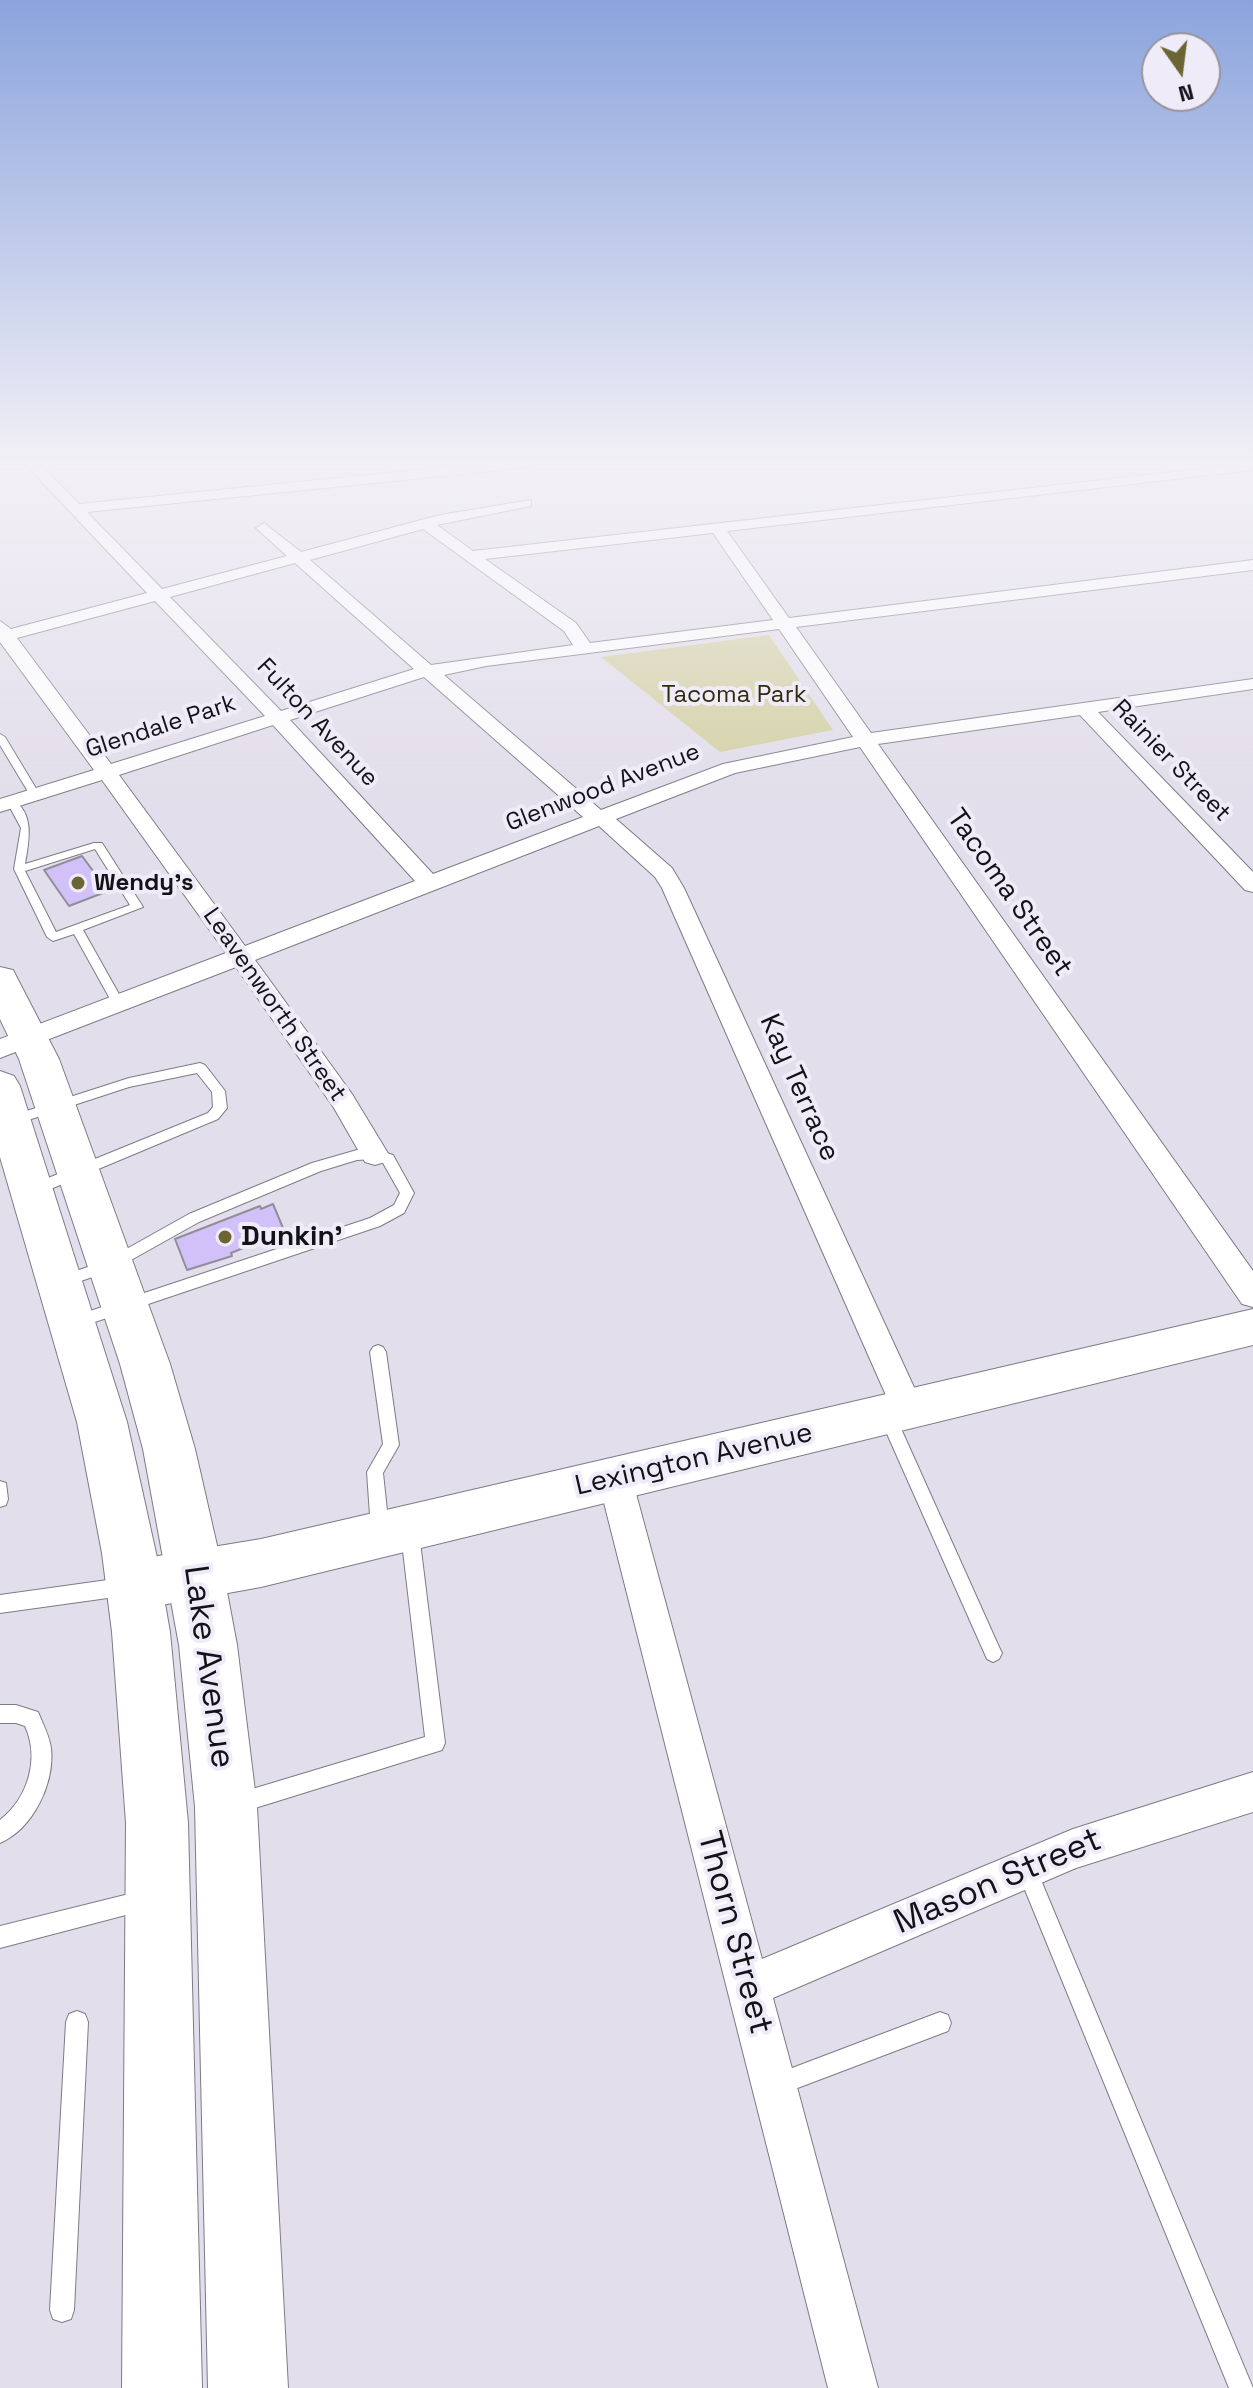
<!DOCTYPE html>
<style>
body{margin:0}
#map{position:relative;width:1253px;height:2388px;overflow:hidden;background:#e2deeb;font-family:"Space Grotesk",sans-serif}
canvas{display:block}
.north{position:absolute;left:1141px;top:32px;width:80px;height:80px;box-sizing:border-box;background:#efebf8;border:2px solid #97949e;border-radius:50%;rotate:166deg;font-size:22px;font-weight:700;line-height:32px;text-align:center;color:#131216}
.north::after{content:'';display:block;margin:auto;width:28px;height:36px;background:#6a6532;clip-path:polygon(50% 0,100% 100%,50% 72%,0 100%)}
</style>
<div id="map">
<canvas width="1253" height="2388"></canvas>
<div class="north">N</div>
</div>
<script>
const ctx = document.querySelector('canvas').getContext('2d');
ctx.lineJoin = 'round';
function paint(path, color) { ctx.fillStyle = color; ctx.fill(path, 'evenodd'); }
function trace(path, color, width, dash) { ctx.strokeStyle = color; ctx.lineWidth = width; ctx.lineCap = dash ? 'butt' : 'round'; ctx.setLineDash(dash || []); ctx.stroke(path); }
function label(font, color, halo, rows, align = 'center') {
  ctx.font = font + ' "Space Grotesk",sans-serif'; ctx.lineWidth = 8; ctx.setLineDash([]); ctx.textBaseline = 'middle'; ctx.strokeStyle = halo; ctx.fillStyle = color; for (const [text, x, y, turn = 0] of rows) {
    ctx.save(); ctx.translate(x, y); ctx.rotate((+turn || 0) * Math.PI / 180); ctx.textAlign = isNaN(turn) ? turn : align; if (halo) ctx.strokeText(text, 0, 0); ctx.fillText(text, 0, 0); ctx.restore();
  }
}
paint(new Path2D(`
 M 769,635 L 833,730 L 720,752 L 601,657 Z`), '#d3d0a3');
const building = new Path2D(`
 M 82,856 L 108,891 L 69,906 L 44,870 Z
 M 273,1204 L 283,1228 L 274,1231 L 275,1235 L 231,1253 L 232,1256 L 187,1270 L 175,1239 L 260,1206 L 261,1209 Z`);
paint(building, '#d2c1f8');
trace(building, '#918e99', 2);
const service = new Path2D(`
 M 0,734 L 5,737 L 40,795 L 39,797 L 30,795 L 0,745 Z
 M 12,799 C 35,813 29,841 25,864 L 94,843 L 102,843 L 143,907 L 83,930 L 124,1003 L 122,1006 L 114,1006 L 74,934 L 53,941 L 47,937 L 14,869 L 21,828 L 7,802 ZM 95,849 L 130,905 L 56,932 L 25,871 Z
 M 200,1063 L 205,1065 L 225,1091 L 227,1108 L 218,1119 L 41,1193 L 31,1193 L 29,1189 L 31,1185 L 208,1113 L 213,1107 L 212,1092 L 197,1073 L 129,1087 L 13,1125 L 6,1120 L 8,1117 L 129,1078 Z
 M 374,1149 L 393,1155 L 414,1193 L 404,1213 L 380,1226 L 77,1328 L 72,1327 L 69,1322 L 72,1317 L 370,1218 L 394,1205 L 400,1193 L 383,1163 L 373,1159 L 357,1160 L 321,1171 L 199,1222 L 115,1269 L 64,1287 L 59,1285 L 57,1281 L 59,1277 L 105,1261 L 189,1214 L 312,1163 L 357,1150 Z
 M 378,1345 L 383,1347 L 386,1352 L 399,1445 L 383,1473 L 389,1530 L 386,1536 L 380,1538 L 374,1536 L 371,1530 L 367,1472 L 383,1444 L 370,1352 L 373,1347 Z
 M 888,1411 L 894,1413 L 999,1647 L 1002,1653 L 999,1659 L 993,1662 L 987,1659 L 880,1418 L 882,1413 Z
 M 0,1481 L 6,1483 L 8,1499 L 6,1505 L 0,1507 Z
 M 410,1526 L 416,1528 L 419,1534 L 445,1743 L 442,1750 L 239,1813 L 232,1810 L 229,1803 L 232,1796 L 239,1793 L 425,1737 L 401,1534 L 404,1528 Z
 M 122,1578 L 128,1581 L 131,1587 L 128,1593 L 122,1596 L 0,1613 L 0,1595 Z
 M 0,1705 L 16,1705 L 38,1712 C 43,1724 49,1735 51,1748 C 55,1783 33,1829 0,1843 L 0,1820 C 28,1798 40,1759 25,1726 L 16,1723 L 0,1723 Z
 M 1026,1858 L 1033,1861 L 1253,2388 L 1229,2388 L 1016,1868 L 1019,1861 Z
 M 141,1891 L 148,1894 L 151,1901 L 148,1908 L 141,1911 L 0,1948 L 0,1926 Z
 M 77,2011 L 85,2014 L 88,2022 L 74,2310 L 71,2319 L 62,2322 L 53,2319 L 50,2310 L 66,2022 L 69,2014 Z
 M 940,2012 L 948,2015 L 951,2023 L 948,2031 L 779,2095 L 771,2092 L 768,2084 L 771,2076 Z`);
const minor = new Path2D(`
 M 24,463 L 39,463 L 79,504 L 486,463 L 538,463 L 531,467 L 87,512 L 162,589 L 287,556 L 256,528 L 264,523 L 301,552 L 440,515 L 531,500 L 531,506 L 437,525 L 473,551 L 1253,463 L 1253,470 L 727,531 L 789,618 L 1253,560 L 1253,570 L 796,627 L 871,733 L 1253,679 L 1253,689 L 1098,712 L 1253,872 L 1253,892 L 1245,890 L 1080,715 L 878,744 L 1253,1271 L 1253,1307 L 1242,1304 L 860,747 L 735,773 L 616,819 L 672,868 L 684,888 L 924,1409 L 919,1419 L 908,1423 L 897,1419 L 892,1409 L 662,888 L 655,877 L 599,826 L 255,960 L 352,1094 L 389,1155 L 385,1162 L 375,1165 L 365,1162 L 334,1108 L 236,967 L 0,1058 L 0,1039 L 226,953 L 102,780 L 0,812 L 0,799 L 94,770 L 0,642 L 0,621 L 11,629 L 147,593 ZM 423,529 L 564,631 L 573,645 L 431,665 L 310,560 ZM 713,533 L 773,620 L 590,643 L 576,623 L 485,559 ZM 295,563 L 414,669 L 281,711 L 170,597 ZM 155,601 L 265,716 L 111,764 L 17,638 ZM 779,629 L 853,737 L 723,764 L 601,810 L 444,675 L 486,666 ZM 424,677 L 583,817 L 433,874 L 290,720 ZM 273,725 L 415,881 L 245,946 L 119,775 Z
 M 615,1464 L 627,1468 L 632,1479 L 762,1959 L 1073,1829 L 1253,1772 L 1253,1812 L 1076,1868 L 773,1998 L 878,2388 L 828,2388 L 598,1479 L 603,1468 Z`);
const secondary = new Path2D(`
 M 1253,1309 L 1253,1345 L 261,1587 L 134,1610 L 116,1603 L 109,1585 L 116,1567 L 134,1560 L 261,1539 Z`);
const primary = new Path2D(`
 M 0,967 L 13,970 L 59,1059 L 170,1364 L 195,1449 L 224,1576 L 237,1645 L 257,1807 L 288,2388 L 208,2388 L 195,1807 L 179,1645 L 143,1449 L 120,1364 L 19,1059 L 0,1019 Z
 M 0,1071 L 14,1076 L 20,1086 L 127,1422 L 156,1553 L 170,1632 L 188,1823 L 202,2388 L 122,2388 L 126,1823 L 112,1632 L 102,1553 L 77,1422 L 0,1157 Z`);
trace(service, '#7e7b86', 2);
trace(minor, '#7e7b86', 2);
trace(secondary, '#7e7b86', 2);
trace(primary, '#7e7b86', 2);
paint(service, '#fff');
paint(minor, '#fff');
paint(secondary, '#fff');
paint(primary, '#fff');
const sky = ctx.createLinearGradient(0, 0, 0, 798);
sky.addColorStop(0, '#8ba4dd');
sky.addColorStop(0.58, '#f2f0f6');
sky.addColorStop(1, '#f2f0f600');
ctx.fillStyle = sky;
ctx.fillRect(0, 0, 1253, 798);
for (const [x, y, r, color] of [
 [78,883,8,"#6a6532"],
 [225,1237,8,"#6a6532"]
]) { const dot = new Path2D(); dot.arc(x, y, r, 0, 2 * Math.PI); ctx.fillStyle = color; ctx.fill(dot); trace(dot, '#efebf8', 3); }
label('24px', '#302c0a', '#efebf8', [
 ["Tacoma Park",734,695]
]);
label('24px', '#131216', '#efebf8', [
 ["Fulton Avenue",317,723,47],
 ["Glendale Park",161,727,-18],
 ["Rainier Street",1171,761,46],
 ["Glenwood Avenue",603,788,-21],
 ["Leavenworth Street",274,1005,55]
]);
label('bold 24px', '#131216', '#efebf8', [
 ["Wendy's",94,883]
], 'left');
label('28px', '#131216', '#efebf8', [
 ["Tacoma Street",1009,893,55],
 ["Kay Terrace",799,1088,66],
 ["Lexington Avenue",694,1460,-13]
]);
label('bold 28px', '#131216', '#efebf8', [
 ["Dunkin'",241,1237]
], 'left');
label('34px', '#131216', '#efebf8', [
 ["Lake Avenue",208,1667,82],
 ["Mason Street",998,1882,-23],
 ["Thorn Street",734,1933,75]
]);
</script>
